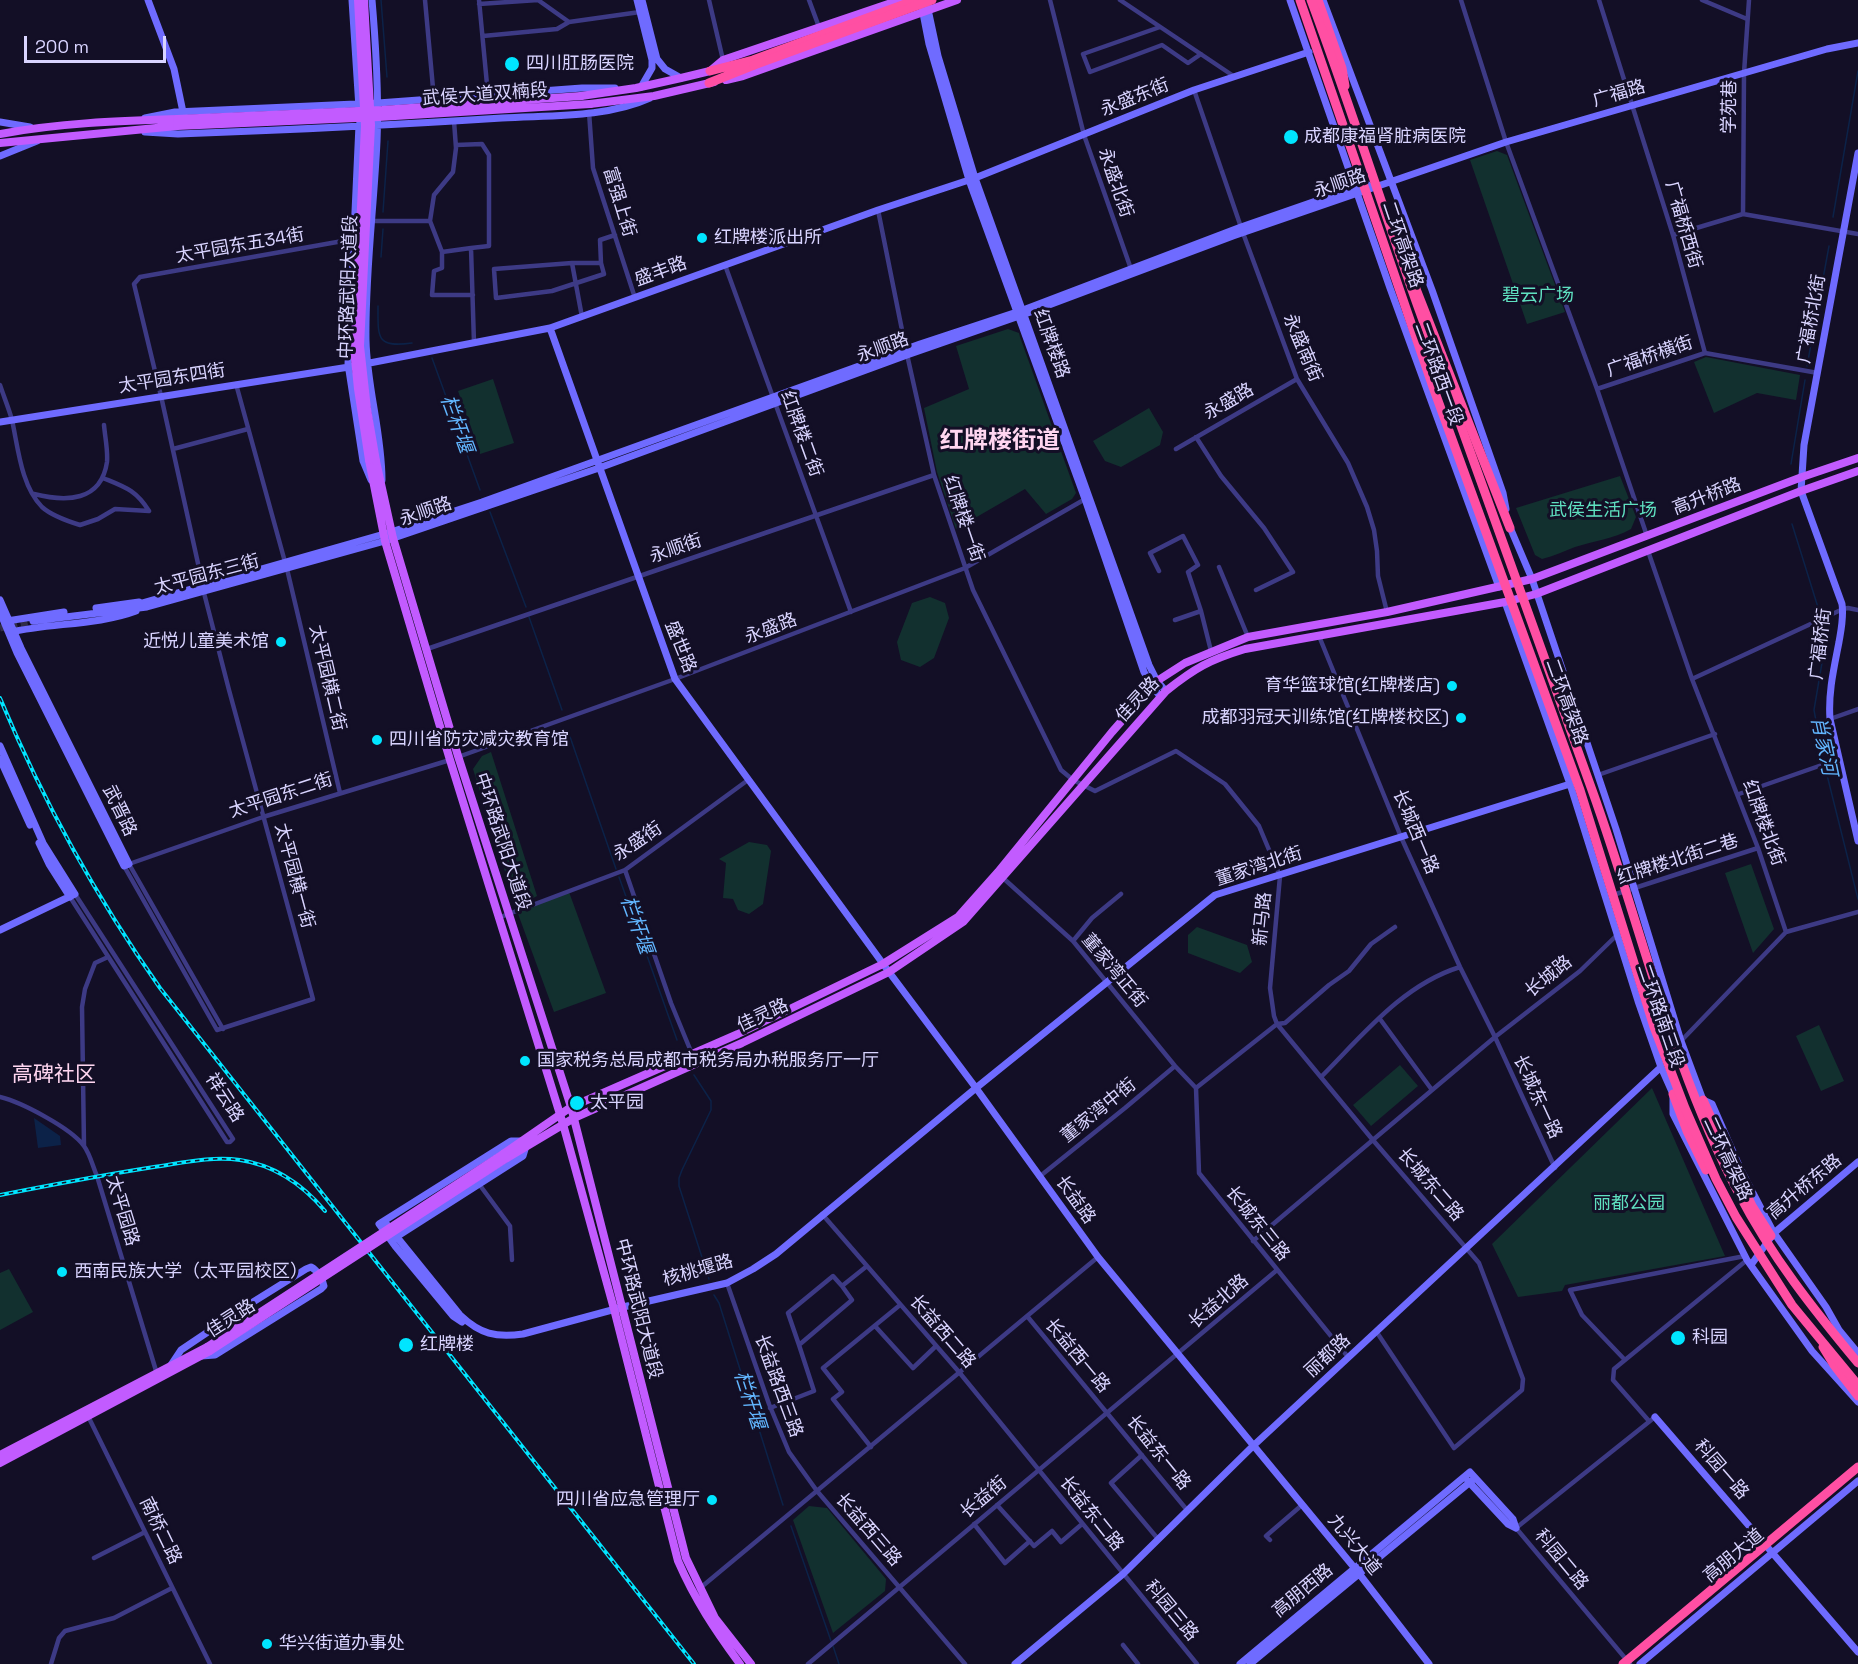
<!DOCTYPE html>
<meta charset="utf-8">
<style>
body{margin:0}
#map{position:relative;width:1858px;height:1664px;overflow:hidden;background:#130f26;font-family:"Space Grotesk",sans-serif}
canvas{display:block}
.scale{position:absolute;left:24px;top:36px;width:142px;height:27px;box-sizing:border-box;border:3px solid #d9d4ff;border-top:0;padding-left:8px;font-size:18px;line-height:21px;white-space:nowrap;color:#d9d4ff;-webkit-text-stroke:4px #130f26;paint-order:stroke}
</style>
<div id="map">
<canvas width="1858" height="1664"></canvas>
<div class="scale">200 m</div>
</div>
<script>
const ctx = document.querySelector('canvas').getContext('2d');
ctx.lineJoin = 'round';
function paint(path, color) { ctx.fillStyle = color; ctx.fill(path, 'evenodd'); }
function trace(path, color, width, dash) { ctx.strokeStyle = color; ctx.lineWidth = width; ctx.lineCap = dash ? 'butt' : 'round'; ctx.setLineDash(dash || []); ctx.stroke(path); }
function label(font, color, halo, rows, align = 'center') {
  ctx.font = font + ' "Space Grotesk","Noto Sans SC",sans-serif'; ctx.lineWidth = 6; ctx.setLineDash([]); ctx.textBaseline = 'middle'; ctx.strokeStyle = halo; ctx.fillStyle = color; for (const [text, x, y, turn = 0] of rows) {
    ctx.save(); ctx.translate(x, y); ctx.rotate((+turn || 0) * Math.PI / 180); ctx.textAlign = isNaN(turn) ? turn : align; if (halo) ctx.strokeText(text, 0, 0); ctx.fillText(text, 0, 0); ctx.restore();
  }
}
paint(new Path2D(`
 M 1497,151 L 1507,155 L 1565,312 L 1527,324 L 1470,160 Z
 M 1008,329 L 1019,333 L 1020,337 L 1076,493 L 1072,499 L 1046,514 L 1025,489 L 956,529 L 937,472 L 924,408 L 969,389 L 956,346 Z
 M 1706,357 L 1800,375 L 1796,400 L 1757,393 L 1714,413 L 1694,362 Z
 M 493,379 L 514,443 L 480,454 L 458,391 Z
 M 1149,408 L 1163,432 L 1160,445 L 1121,467 L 1105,461 L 1093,441 Z
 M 1620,476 L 1636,517 L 1631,529 C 1613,539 1594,541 1575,547 C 1564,551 1554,556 1542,559 L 1535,555 L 1516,508 Z
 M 930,597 L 945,603 L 949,618 L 934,658 L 920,667 L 901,660 L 897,642 L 912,603 Z
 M 491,752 L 537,896 L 516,907 L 473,769 L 482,756 Z
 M 749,842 L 767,845 L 771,851 L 763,904 L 749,914 L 738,910 L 733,899 L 723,898 L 726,863 L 719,859 Z
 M 1751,864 L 1774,929 L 1753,953 L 1725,873 Z
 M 569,892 L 606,993 L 554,1012 L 517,911 Z
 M 1197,927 L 1247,945 L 1252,962 L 1240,973 L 1188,953 L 1188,935 Z
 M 1819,1025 L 1844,1081 L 1821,1091 L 1796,1036 Z
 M 1400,1065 L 1418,1086 L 1371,1126 L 1353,1105 Z
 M 1652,1088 L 1725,1256 L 1565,1285 L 1562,1291 L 1518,1297 L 1492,1244 Z
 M 9,1269 L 33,1312 L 0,1330 L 0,1273 Z
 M 809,1506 L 827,1508 L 886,1579 L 885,1591 L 833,1633 L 793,1520 Z`), '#12302f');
paint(new Path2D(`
 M 34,1118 L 60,1136 L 61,1145 L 38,1148 Z`), '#0c2248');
trace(new Path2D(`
 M 381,0 L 387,77
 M 383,212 L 388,141
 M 1833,217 L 1858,71
 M 381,257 L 383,229
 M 378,306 C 378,338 376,348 412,343
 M 432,358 L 480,490
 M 1807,366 L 1829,246
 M 1791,464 L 1805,380
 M 490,512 L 526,607
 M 1792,524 L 1821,617 L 1825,645 L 1814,710 L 1823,759 L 1858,899
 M 529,617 L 562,710
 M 568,731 L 616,869
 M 619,877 L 677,1040
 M 694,1075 L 711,1101 L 711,1110 L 682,1170 L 679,1178 L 679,1186 L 709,1279
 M 714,1295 L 719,1303 L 783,1505
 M 791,1526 L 831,1641
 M 833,1646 L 839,1664`), '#0c2248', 1.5);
trace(new Path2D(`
 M 0,628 L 33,621`), '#312d47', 7, [7, 3.5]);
trace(new Path2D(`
 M 425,0 L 434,99
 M 479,0 L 488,95
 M 709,0 L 723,60
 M 809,0 L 819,27
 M 1050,0 L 1084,135 L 1131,269
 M 1120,0 L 1235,77
 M 1461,0 L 1506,142 L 1597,389 L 1647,536
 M 1599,0 L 1673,235 L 1705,353
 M 1702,0 L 1747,19
 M 479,4 L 538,0 L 569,22 L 640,12
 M 1160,27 L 1083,54 L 1090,72 L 1162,45 L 1188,63 L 1201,54
 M 483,36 L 557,29 L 569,22
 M 1194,90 L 1243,233 L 1297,379 L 1348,463 L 1367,507 L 1374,530 L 1377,551 L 1378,576 L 1387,612
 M 589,112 L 593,168 L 635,298
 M 454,121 L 456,148 L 453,172 L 434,195 L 430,221 L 442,252 L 442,268 L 434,271 L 432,295 L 473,295
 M 456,145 L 482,144 L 489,155 L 489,246 L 471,248 L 474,343
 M 878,210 L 906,350 L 934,475 L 973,590 L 1061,770 L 1073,780 L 1095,791 L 1176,751 L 1225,784 L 1259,826 L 1280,876 L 1270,988 L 1274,1016 L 1277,1024 L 1372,1139 L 1479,1263 L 1523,1379 L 1522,1390 L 1454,1448 L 1376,1331
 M 1743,214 L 1744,73 L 1749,0
 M 372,221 L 430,221
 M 1673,235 L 1743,214 L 1858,234
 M 442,252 L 471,248
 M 572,263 L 601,263 L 604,274 L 552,291 L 496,298 L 494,269 L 572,263 L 582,317
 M 601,263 L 600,240 L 615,235
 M 725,265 L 851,612
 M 236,384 L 285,562
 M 0,385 C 4,397 9,409 12,420 C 18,447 21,486 42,507 C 52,516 67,521 80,525 L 98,519 L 115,509 L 149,511
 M 1597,389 L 1705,353 L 1818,373
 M 1196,437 L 1221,476 L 1264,528 L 1293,572 L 1256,590
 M 173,449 L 248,429
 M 1176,449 L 1297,379
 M 103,478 C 125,487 136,490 149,511
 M 34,494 C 66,502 101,502 107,462 C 108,450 105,437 104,425
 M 1648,551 L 1692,679 L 1758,848 L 1786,932
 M 1219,567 L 1248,637
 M 287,569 L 340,793
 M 1159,571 L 1150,553 L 1183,536 L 1198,565 L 1188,572 L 1201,611 L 1211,651
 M 203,586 L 161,396 L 134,284 L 140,277 L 354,239
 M 1175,620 L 1201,611
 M 1319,636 L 1401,837 L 1460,967 L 1495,1037 L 1555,1168
 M 427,649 L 934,475
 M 1692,679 L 1843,609 L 1848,608 L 1858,610
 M 1830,719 L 1858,709
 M 458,757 L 675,679 L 965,568 L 1087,498
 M 1598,775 L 1715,734
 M 1739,794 L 1839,759
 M 124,866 L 217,1030 L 313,999 L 229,690 L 204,593
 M 625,870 L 671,1003 L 692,1054
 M 1003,878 L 1073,941 L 1175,1066 L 1196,1088
 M 1613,895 L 1758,848
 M 70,897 L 227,1142 L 230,1142 L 233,1139 L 75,894
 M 498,918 L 625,870 L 748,780
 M 1786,932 L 1858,912
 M 1073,941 L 1092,918 L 1121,894
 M 1380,1019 L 1432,1090
 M 223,1029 L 129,864 L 263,817 L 450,760
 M 1667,1059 L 1681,1041 L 1786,932
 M 1321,1077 C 1362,1036 1402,985 1460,967
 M 1196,1088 L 1199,1173 L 1348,1357
 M 1196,1088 L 1277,1024 L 1285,1023 L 1329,985 L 1349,971 L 1371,944 L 1395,927
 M 0,1097 C 21,1102 71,1128 84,1146 C 90,1154 93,1167 97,1176 L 157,1374
 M 84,1146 L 82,1007 L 85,989 L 95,963 L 108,957
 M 1039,1177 L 1125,1108 L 1175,1066
 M 479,1184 L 510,1226 L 512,1260
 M 822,1214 L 959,1372 L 1197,1664
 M 1253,1241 L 1495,1037 L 1580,971 L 1618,934
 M 727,1283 L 769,1404 L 789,1452 L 817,1491 L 965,1664
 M 1027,1316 L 1187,1510
 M 875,1326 L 913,1368 L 936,1346
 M 799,1345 L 788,1313 L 833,1276 L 842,1286
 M 1625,1360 L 1582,1315 L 1570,1290 L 1745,1256
 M 770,1408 L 814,1391 L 799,1345 L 852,1300 L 842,1286 L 867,1266
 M 88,1416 L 210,1664
 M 1649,1421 L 1613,1380 L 1614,1369 L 1747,1260
 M 871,1447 L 833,1399 L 842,1392 L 823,1368 L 900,1305
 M 1142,1455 L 1111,1483 L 1158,1539
 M 997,1505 L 1034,1546 L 1052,1531 L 1061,1542 L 1082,1524
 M 974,1524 L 1005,1563 L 1030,1541
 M 1270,1540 L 1266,1536 L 1302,1505
 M 94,1558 L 145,1532
 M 699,1589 L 1098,1257
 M 1123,1645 L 1138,1664
 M 51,1664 L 59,1638 L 65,1631 L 114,1618 L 172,1588
 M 808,1664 L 1277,1270
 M 1630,1664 L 1516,1528 L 1655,1417`), '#3d3a85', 4.5);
trace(new Path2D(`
 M 148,0 L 174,69 L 183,112
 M 352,0 L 359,108
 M 372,0 C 376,47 379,93 377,141 C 374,207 365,274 366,340 C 367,388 382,433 382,480
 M 637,0 L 652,60 L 652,68 L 641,87
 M 642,0 L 657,59 L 665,69 L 681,78
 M 926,0 L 938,56 L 975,178 L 1149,665 L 1157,681 L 1166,691
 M 1290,0 L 1390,288 L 1499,587
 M 1323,0 L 1432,290 L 1503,493 L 1506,509
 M 922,8 L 929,44 L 969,180 L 1085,499 L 1144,672 L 1152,686 L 1160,696
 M 145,118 L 175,112 L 378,103 L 582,88 L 615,88
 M 0,122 L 30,127
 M 359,125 L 348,364 L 363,461 L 371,480
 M 145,132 L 178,134 C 286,130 394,125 502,118 C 550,115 606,118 650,98
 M 1858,153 L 1804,445 L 1801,491 L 1842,604 C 1844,617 1841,630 1839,642 C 1834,668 1828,693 1830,719 L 1858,841
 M 0,156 L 37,141
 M 550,328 L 675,679 L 889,972 L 976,1088 L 1098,1257 L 1357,1571 L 1429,1664
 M 0,422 L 349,367 L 550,328 L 878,210 L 975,178 L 1194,90 L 1309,52
 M 1509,525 L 1532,579 L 1616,829 L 1681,1041 L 1703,1100 L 1712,1104 L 1740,1168 L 1774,1233 L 1826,1307 L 1839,1330 L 1858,1353
 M 0,600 L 21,648 L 129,864 L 124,866 L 17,653 L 0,612
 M 1505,602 L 1570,784 L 1638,1001 L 1661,1067 L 1673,1094 L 1673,1114 L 1747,1260 L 1812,1351 L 1858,1402
 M 135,605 L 391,532 L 482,502 L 920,344 L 1023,310 L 1241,227 L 1356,187 L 1368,185
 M 96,608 L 139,602
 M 7,621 L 64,612
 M 33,621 L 147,607 L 385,541 L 599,468 L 907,355 L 1025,314 L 1233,236 L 1506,142 L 1827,49 L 1858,43
 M 11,632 C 51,623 99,625 136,611
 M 0,746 L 43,843 L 75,894 L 0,930
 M 0,759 L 30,825
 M 39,843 L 49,864 L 70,897
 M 384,1221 L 460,1315 C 480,1334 496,1338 523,1334 L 623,1307 L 727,1283 L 753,1269 L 776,1254 L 976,1088 L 1215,895 L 1570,784
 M 393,1239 L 523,1156 L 526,1146
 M 1751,1265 L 1774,1233 L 1858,1162
 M 462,1322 L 453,1316 L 395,1246 L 379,1224 L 511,1141 L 523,1141
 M 171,1365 L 181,1350 L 245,1307 L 306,1269 L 311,1267 C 317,1270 323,1279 324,1286 L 321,1289 L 215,1355 L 201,1356
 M 1655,1417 L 1858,1652
 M 1468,1481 L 1508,1524 L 1516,1528
 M 1015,1664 L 1123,1574 L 1253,1446 L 1661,1067
 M 1240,1664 L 1470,1472 L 1513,1519 L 1516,1528
 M 1250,1664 L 1475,1478
 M 1640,1664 L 1858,1481`), '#6f6bff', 7);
trace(new Path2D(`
 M 726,80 L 743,76 L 957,0
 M 581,96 L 636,88 L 681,78 L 710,71 L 723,60 L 900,0
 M 590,104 L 654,96 L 714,82
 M 0,134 C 59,123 117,121 177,119
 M 0,143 L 177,126
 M 369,460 L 385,541 L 450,760 L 563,1124 L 614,1309 L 678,1561 C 695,1600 715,1630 740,1664
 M 376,461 L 393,538 L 458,756 L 571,1107 L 686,1558 L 715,1618 L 751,1664
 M 503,1154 L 571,1107 L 738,1034 L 883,964 L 958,917 L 998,872 L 1112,732 L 1157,681 L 1185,663 L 1248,637 L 1387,612 L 1532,579 L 1802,477 L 1858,458
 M 507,1158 L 574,1118 L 742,1043 L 889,972 L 963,922 L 1166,691 C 1195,668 1209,660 1245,649 L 1505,602 L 1536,594 L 1801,491 L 1858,471
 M 0,1455 L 207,1347
 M 0,1463 L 210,1351`), '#c25bff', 8);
trace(new Path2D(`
 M 1318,0 L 1342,68 L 1345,86
 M 710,71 L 753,60 L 916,0
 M 709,83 L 754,65
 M 1414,284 L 1510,528
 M 1673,1094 L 1687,1131 L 1706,1170
 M 1703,1100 L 1729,1157
 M 1823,1347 L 1834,1365 L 1858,1396`), '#ff4fa3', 9);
const rail = new Path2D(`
 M 0,698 C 43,801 96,897 160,988 L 694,1664
 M 0,1195 C 51,1185 102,1175 154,1167 C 182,1163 211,1156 240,1160 C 274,1165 303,1185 325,1211`);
trace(rail, '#00e5ff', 4);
trace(rail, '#130f26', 1.5, [4.5]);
trace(new Path2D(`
 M 358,0 L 365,126 L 354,349 L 358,389 L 369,460
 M 364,0 L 371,125 L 360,346 L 367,409 L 376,461
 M 177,119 L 382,110 L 581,96
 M 177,126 L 379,117 L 590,104
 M 207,1347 L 503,1154
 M 210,1351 L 507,1158`), '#c25bff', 8);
trace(new Path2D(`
 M 1300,0 L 1433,387 L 1580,790 L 1654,1027 L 1685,1108 L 1716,1179 L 1736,1217 L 1792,1305 L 1858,1385
 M 1311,0 C 1350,104 1383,210 1421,315 C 1477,474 1536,631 1592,790 C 1641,925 1671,1066 1739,1194 C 1771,1256 1814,1310 1858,1363
 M 754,65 L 932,0
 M 1729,1157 L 1752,1206 L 1771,1236
 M 1623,1664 L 1858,1467`), '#ff4fa3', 9);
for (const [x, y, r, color] of [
 [512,64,8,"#00e5ff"],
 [1291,137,8,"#00e5ff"],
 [702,238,6,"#00e5ff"],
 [281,642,6,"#00e5ff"],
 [1452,686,6,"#00e5ff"],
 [1461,718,6,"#00e5ff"],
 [377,740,6,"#00e5ff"],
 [525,1061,6,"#00e5ff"],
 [577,1103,8,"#00e5ff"],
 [62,1272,6,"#00e5ff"],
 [1678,1338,8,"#00e5ff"],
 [406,1345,8,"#00e5ff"],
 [712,1500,6,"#00e5ff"],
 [267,1644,6,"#00e5ff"]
]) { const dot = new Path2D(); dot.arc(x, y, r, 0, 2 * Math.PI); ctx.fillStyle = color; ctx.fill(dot); trace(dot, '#130f26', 2); }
label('18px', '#d9d4ff', '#130f26', [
 ["四川肛肠医院",526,64],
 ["成都康福肾脏病医院",1304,137],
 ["红牌楼派出所",714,238],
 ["近悦儿童美术馆",269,642,"right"],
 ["育华篮球馆(红牌楼店)",1440,686,"right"],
 ["成都羽冠天训练馆(红牌楼校区)",1449,718,"right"],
 ["四川省防灾减灾教育馆",389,740],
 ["国家税务总局成都市税务局办税服务厅一厅",537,1061],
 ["太平园",590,1103],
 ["西南民族大学（太平园校区）",74,1272],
 ["科园",1692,1338],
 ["红牌楼",420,1345],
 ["四川省应急管理厅",700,1500,"right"],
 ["华兴街道办事处",279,1644]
], 'left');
label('18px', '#d9d4ff', '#130f26', [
 ["广福路",1619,94,-16],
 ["武侯大道双楠段",485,95,-4],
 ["永盛东街",1135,98,-22],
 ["学苑巷",1730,107,-89],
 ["永盛北街",1115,183,71],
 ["永顺路",1340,184,-19],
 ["富强上街",619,202,73],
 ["广福桥西街",1683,225,74],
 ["二环高架路",1402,245,71],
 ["太平园东五34街",240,246,-10],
 ["盛丰路",661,272,-20],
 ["中环路武阳大道段",349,287,-88],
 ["广福桥北街",1812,319,-80],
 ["红牌楼路",1051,344,70],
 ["永顺路",883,348,-20],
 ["永盛南街",1302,348,67],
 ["广福桥横街",1650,357,-19],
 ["二环路西一段",1438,374,70],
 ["太平园东四街",172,379,-9],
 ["永盛路",1229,402,-30],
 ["红牌楼二街",801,434,70],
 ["高升桥路",1707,497,-21],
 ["永顺路",426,512,-19],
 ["红牌楼一街",963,519,71],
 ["永顺街",676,549,-19],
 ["太平园东三街",207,575,-15],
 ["永盛路",771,629,-21],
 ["广福桥街",1821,644,-83],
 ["盛世路",680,647,68],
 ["太平园横二街",327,678,77],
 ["佳灵路",1138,700,-47],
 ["二环高架路",1566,702,70],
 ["太平园东二街",281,796,-18],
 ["武晋路",119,811,64],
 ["红牌楼北街",1763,823,70],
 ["长城西一路",1415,832,67],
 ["中环路武阳大道段",502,842,72],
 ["永盛街",638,842,-34],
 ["红牌楼北街二巷",1678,860,-18],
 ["董家湾北街",1259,867,-18],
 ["太平园横一街",294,876,75],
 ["新马路",1263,919,-85],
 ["董家湾正街",1114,971,50],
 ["长城路",1549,977,-39],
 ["佳灵路",763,1016,-25],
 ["二环路南三段",1660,1016,71],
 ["长城东一路",1537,1097,65],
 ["祥云路",224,1098,57],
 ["董家湾中街",1099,1111,-39],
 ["二环高架路",1727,1159,65],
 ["长城东二路",1430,1185,49],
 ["高升桥东路",1805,1187,-40],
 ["长益路",1075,1200,54],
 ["太平园路",122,1211,73],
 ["长城东三路",1257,1224,51],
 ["核桃堰路",698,1271,-16],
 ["长益北路",1219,1302,-41],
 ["中环路武阳大道段",638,1309,76],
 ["佳灵路",231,1319,-33],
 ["长益西二路",942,1332,49],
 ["长益西一路",1077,1356,50],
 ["丽都路",1328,1356,-43],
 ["长益路西三路",778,1386,70],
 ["长益东一路",1158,1453,51],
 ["科园一路",1721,1470,49],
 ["长益街",984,1498,-40],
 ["长益东二路",1091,1514,51],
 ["长益西三路",868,1530,49],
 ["南桥二路",160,1531,64],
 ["九兴大道",1354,1545,51],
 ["高朋大道",1734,1556,-40],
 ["科园二路",1561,1560,50],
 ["高朋西路",1303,1591,-40],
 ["科园三路",1171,1611,50]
]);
label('18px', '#5fe0c0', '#130f26', [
 ["碧云广场",1538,296],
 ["武侯生活广场",1603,511],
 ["丽都公园",1629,1204]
]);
label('italic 20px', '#62b6ff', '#130f26', [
 ["栏杆堰",456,424,70],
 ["肖家河",1823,746,78],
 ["栏杆堰",636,925,70],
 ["栏杆堰",749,1400,72]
]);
label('21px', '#ffd6f0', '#130f26', [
 ["高碑社区",54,1075]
]);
label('bold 24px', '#ffd6f0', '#130f26', [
 ["红牌楼街道",1000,441]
]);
</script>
